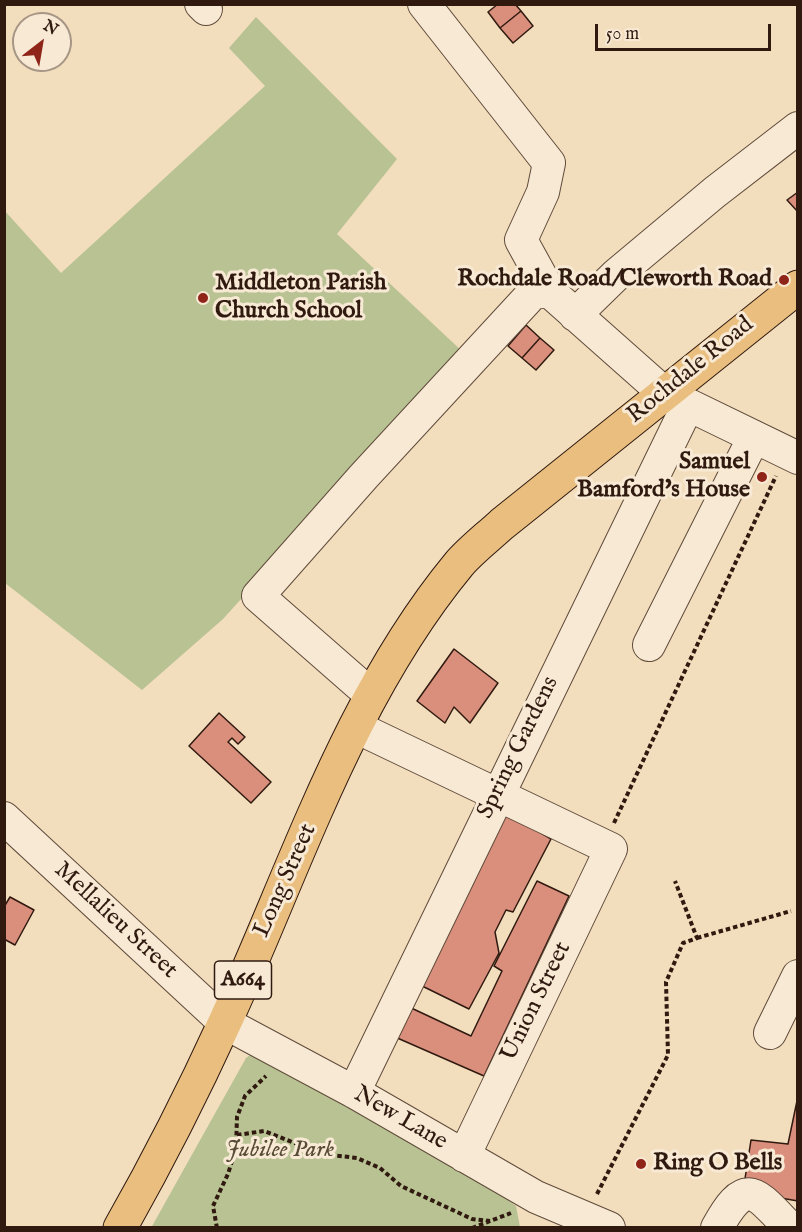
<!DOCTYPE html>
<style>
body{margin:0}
#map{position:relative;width:802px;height:1232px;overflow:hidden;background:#f2ddbd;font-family:"IM FELL English",serif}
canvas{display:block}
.frame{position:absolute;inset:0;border:6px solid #301a10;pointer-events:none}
.north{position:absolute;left:12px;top:12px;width:60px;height:60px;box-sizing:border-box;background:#f7e9d4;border:2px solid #a79686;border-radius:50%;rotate:31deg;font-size:16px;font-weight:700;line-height:24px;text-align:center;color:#301a10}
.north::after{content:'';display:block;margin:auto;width:21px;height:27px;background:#8f2418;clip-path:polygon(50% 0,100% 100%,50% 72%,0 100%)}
.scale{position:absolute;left:595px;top:24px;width:176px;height:27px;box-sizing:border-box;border:3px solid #301a10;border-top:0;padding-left:8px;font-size:18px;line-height:21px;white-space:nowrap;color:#301a10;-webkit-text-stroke:4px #f7e9d4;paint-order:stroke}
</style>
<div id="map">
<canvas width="802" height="1232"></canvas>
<div class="frame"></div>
<div class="north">N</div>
<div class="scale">50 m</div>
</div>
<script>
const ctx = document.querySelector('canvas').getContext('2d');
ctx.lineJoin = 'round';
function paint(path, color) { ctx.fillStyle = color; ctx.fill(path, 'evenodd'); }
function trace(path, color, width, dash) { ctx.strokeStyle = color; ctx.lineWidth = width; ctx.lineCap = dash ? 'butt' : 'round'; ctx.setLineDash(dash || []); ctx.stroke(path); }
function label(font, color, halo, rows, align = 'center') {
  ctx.font = font + ' "IM FELL English",serif'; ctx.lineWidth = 6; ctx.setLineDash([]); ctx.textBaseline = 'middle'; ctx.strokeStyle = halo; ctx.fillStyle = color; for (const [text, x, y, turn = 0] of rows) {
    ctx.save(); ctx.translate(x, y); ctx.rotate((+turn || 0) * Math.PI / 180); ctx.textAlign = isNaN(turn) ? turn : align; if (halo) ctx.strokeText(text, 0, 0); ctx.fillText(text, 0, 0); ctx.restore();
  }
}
paint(new Path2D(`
 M 256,17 L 397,159 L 337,234 L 464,353 L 223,619 L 142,690 L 5,583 L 4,210 L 61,273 L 265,86 L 229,48 Z
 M 254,1052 L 484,1183 L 516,1206 L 520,1227 L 151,1228 L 246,1058 Z`), '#b8c293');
const building = new Path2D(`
 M 498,4 L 515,4 L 521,11 L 500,28 L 488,12 Z
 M 521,11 L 533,26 L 513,43 L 500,28 Z
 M 798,192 L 798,212 L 787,200 Z
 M 526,325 L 540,338 L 522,358 L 508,346 Z
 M 540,338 L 554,350 L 536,370 L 522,358 Z
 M 454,649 L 498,683 L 470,723 L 454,707 L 445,723 L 417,701 Z
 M 219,713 L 245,737 L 238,744 L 232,738 L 228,742 L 271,782 L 251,803 L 189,746 Z
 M 510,814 L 551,839 L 513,912 L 506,910 L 495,932 L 499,953 L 469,1009 L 418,984 L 491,823 Z
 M 537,881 L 569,896 L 484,1076 L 395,1037 L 407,1006 L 471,1036 L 502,971 L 494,966 Z
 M 10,897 L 34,910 L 15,945 L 4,939 L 4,907 Z
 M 798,1096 L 798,1201 L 769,1196 L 744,1185 L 751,1140 L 788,1144 Z`);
paint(building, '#da8f7d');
trace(building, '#301a10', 1.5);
const minor = new Path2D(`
 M 201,4 L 206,9
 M 424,4 L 549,163 L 543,192 L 521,240 L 549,291 L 664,393 L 798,458
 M 575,315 L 617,274 L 715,192 L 798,128
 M 649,645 L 754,437
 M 371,695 L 258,596 L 364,476 L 533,293 L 549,291
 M 356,727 L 611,849 L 464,1156
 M 4,818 L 225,1023 L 354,1092 L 536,1197 L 609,1228
 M 770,1033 L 798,976
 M 354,1092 L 688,405
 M 717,1228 C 746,1175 755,1192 790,1228`);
const major = new Path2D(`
 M 120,1228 C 158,1161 193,1092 225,1022 C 296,867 349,697 459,564 C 471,550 488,537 502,524 L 798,287`);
trace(minor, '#604b3b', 34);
trace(major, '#301a10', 35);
trace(new Path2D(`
 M 614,823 L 776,476
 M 697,938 L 791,911
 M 237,1135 L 264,1131 L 323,1154 L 357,1158 L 380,1168 L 401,1186 L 472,1219 L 490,1221
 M 597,1194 L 668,1055 L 666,982 L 683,943 L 697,938 L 675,881
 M 217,1228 L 213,1206 L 228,1174 L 236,1148 L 237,1117 L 245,1096 L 266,1076
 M 472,1228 L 511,1213`), '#301a10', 4, [4.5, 3]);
trace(minor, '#f7e9d4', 32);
trace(major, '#e9be7e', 33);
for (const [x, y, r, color] of [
 [784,280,6,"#8f2418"],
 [203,298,6,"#8f2418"],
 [762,477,6,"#8f2418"],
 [641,1164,6,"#8f2418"]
]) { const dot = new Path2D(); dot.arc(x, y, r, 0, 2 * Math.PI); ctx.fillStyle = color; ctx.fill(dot); trace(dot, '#f7e9d4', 2); }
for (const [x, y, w] of [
 [243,980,57]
]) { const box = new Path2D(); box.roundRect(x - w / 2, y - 19, w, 38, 4.5); ctx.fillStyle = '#f7e9d4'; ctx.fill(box); trace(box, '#301a10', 1.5); }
label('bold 22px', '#301a10', null, [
 ["A664",243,980]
]);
label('bold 24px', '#301a10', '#f7e9d4', [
 ["Rochdale Road/Cleworth Road",772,280],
 ["Middleton Parish",215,284,"left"],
 ["Church School",215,312,"left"],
 ["Samuel",750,463],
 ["Bamford's House",750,491],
 ["Ring O Bells",653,1164,"left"]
], 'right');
label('24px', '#301a10', '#f7e9d4', [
 ["Rochdale Road",691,371,-39],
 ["Spring Gardens",519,748,-64],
 ["Long Street",286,881,-66],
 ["Mellalieu Street",115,921,43],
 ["Union Street",537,1002,-64],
 ["New Lane",400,1119,30]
]);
label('italic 24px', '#594c37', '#f7e9d4', [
 ["Jubilee Park",280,1151]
]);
</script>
